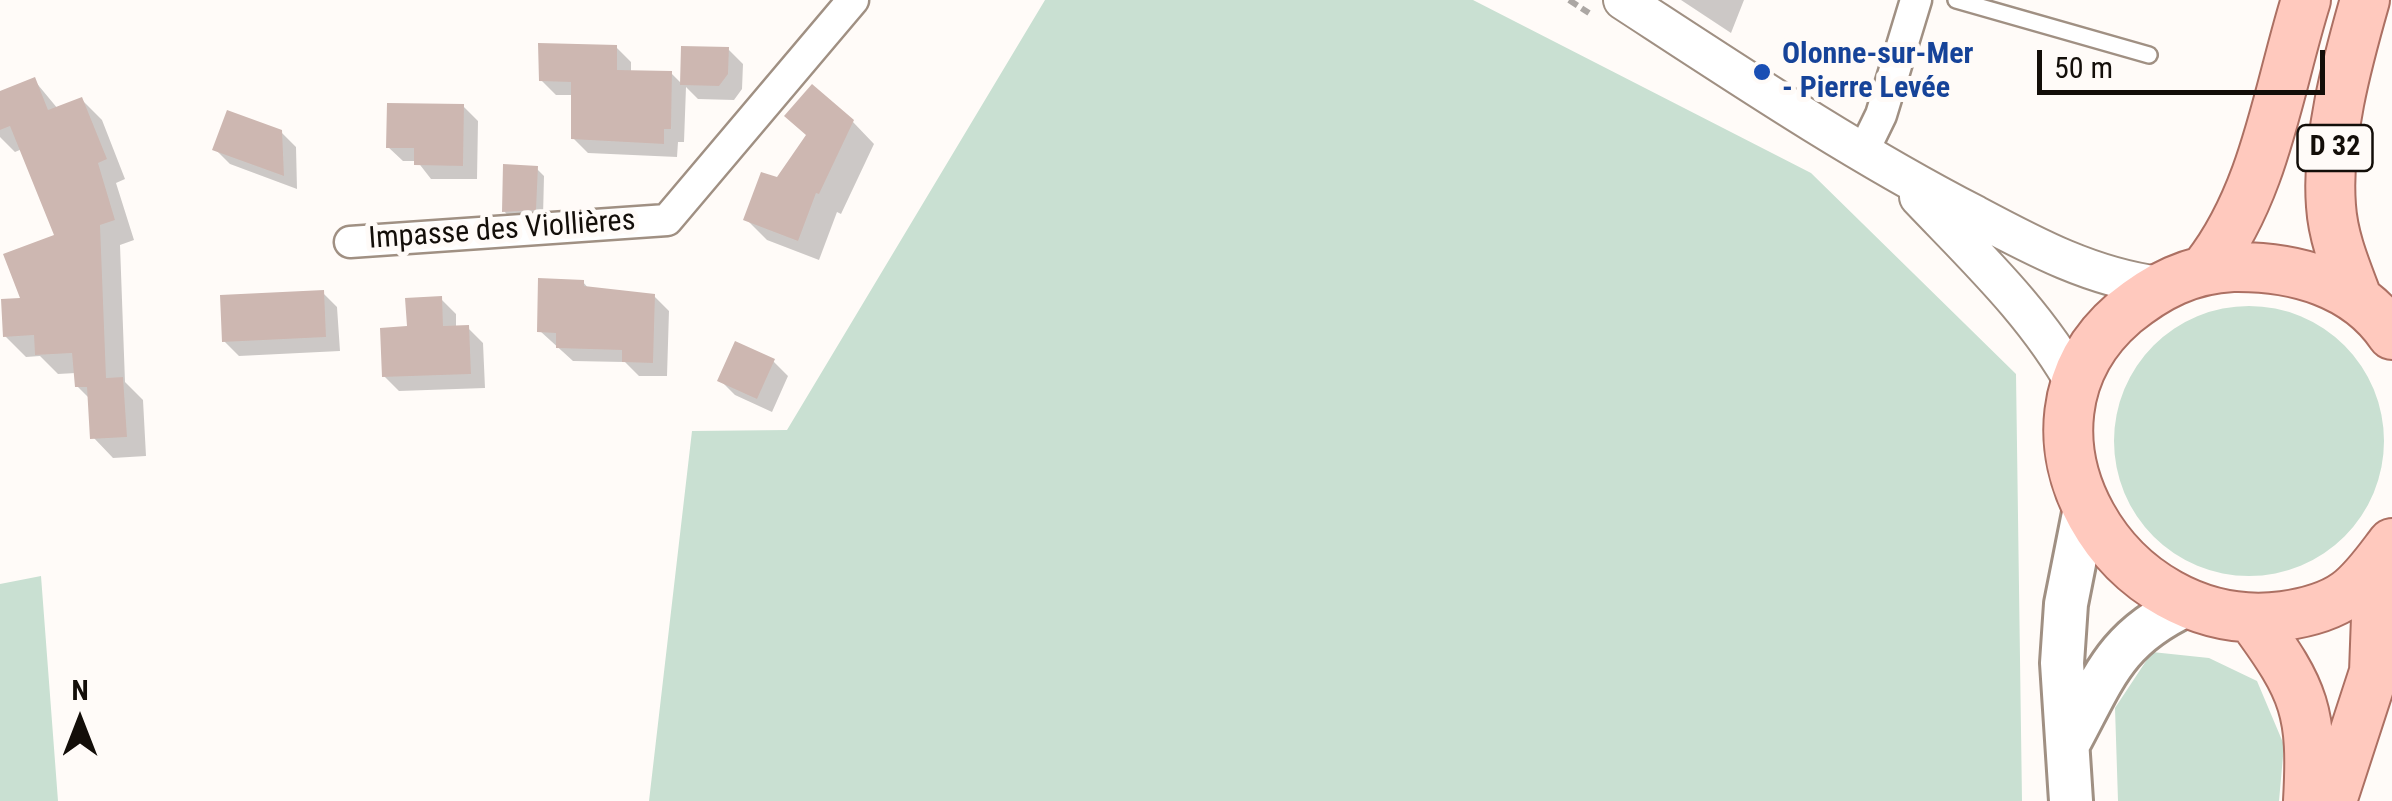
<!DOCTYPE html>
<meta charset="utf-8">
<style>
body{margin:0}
#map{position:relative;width:2392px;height:801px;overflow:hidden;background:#fffbf8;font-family:"Roboto Condensed",sans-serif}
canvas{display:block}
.north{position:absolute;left:30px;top:671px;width:100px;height:100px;-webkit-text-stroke:8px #fffbf8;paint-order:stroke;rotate:0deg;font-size:28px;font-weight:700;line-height:40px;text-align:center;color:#130e09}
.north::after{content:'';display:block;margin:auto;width:35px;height:45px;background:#130e09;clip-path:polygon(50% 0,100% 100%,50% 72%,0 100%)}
.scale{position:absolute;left:2037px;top:50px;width:288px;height:45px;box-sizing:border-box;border:5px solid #130e09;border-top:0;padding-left:12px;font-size:30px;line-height:35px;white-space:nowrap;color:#130e09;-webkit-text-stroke:8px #fffbf8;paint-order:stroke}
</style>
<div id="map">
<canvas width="2392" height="801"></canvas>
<div class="north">N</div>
<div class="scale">50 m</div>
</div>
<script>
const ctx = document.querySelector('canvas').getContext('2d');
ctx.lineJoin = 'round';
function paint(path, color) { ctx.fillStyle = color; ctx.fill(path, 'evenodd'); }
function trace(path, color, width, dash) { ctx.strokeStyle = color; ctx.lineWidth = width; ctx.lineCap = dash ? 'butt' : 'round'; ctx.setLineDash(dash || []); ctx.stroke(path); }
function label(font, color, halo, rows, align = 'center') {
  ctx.font = font + ' "Roboto Condensed",sans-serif'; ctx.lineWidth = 10; ctx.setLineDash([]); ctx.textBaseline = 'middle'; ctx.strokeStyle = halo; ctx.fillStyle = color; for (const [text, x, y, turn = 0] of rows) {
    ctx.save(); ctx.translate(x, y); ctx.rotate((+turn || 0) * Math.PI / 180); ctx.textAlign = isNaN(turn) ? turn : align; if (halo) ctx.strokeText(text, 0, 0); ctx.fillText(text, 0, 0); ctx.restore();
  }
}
paint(new Path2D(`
 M 1045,0 L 1473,0 L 1811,173 L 2016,374 L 2022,801 L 649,801 L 692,431 L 787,430 Z
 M2114 441a135 135 0 1 1 270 0a135 135 0 1 1-270 0Z
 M 41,576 L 58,801 L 0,801 L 0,584 Z
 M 2152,652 L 2209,658 L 2257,681 L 2284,745 L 2279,801 L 2118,801 L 2115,708 Z`), '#c9e0d2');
paint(new Path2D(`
 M 1681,0 L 1744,0 L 1731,33 Z
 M 616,47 L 631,62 L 631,73 L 671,73 L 683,85 L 728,49 L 743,64 L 742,89 L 734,100 L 698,99 L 686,87 L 684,142 L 678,142 L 677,157 L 588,153 L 573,138 L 574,95 L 556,95 L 541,80 Z
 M 34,80 L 58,109 L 82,100 L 102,120 L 125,179 L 116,183 L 134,240 L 120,245 L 125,382 L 143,400 L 146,456 L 113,458 L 93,437 L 90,399 L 77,386 L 76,373 L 58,374 L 40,356 L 26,357 L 5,336 L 58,236 L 22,149 L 15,152 L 0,137 L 0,93 Z
 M 463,106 L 478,121 L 477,179 L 431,179 L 417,161 L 403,161 L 388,147 Z
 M 853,122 L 874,144 L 841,214 L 837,212 L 819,260 L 767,240 L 746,219 L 808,137 Z
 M 281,132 L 296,147 L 297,189 L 230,164 L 215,149 Z
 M 537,169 L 544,176 L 543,217 L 511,219 L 504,211 Z
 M 583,282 L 589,289 L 654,296 L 669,311 L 667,376 L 639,376 L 625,362 L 573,361 L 540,331 Z
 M 323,293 L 337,307 L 340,351 L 239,356 L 224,341 Z
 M 441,299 L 456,314 L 456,328 L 468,328 L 483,343 L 485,388 L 399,391 L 384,376 L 409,329 Z
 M 773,361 L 788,376 L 772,412 L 735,395 L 720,380 Z`), '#0003');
paint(new Path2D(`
 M 538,43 L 617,45 L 617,70 L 672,71 L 671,129 L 664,129 L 664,144 L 571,139 L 571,82 L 539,81 Z
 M 681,46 L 729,47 L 728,74 L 719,86 L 680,85 Z
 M 35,77 L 48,110 L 82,97 L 107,159 L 98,163 L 115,220 L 100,225 L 106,378 L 123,377 L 127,437 L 90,439 L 87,387 L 75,387 L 72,353 L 35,355 L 34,335 L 3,337 L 1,299 L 20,298 L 3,254 L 54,235 L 10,126 L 0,130 L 0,91 Z
 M 812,84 L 854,120 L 819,194 L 816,193 L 798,241 L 743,220 L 761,172 L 777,177 L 806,135 L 784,116 Z
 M 387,103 L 464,104 L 463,166 L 414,165 L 414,148 L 386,148 Z
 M 227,110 L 282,130 L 284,176 L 212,150 Z
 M 503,164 L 538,166 L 536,210 L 502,212 Z
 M 538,278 L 584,280 L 584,286 L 655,294 L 653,363 L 622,362 L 622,350 L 556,348 L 556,333 L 537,332 Z
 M 324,290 L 326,337 L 222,342 L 220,295 Z
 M 442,296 L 443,326 L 469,325 L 471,374 L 382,377 L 380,328 L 407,326 L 405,298 Z
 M 735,341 L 775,359 L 757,399 L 717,381 Z`), '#cdb7b1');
const service = new Path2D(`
 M 1956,0 L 2149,55`);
const minor = new Path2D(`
 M 1862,154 L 1881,115 L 1916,0
 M 350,242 L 667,220 L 853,0`);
const tertiary = new Path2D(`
 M 1623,0 C 1738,75 1853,152 1975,215 C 2035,247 2091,277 2159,286
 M 1919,197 C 1976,257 2037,314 2077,387`);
const secondary = new Path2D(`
 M 2068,744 C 2104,678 2114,639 2186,605
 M 2071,801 L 2062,663 L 2066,604 L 2085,508`);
const primary = new Path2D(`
 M 2206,268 C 2265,193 2278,90 2306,0
 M 2356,295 C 2345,266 2333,237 2331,206 C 2326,140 2347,63 2365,0
 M 2392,335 C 2357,283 2294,266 2233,267 C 2190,269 2157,286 2124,313 C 1991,427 2117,638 2283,616 C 2304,613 2329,607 2347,594 C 2364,582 2379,560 2392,543
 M 2253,620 C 2305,691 2313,712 2308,801
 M 2332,801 L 2374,672 L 2378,562`);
trace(service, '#a09083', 20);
trace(minor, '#a09083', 35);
trace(tertiary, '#a09083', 42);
trace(secondary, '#a09083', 48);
trace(primary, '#ac7063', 52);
trace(new Path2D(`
 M 1569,0 L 1589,13`), '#aca7a4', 6, [10, 5]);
trace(service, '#fff', 15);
trace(minor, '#fff', 30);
trace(tertiary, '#fff', 38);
trace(secondary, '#fff', 42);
trace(primary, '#ffc9be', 48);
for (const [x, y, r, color] of [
 [1762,72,10,"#1a4fb4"]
]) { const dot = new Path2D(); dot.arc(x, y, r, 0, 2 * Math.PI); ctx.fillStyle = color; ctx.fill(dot); trace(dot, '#fffbf8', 4); }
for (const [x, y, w] of [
 [2335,148,75]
]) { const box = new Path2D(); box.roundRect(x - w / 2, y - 23, w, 46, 8); ctx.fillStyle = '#fffbf8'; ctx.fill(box); trace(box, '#130e09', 2.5); }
label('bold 28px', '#130e09', null, [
 ["D 32",2335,148]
]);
label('bold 30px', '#164399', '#fffbf8', [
 ["Olonne-sur-Mer",1782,55],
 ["- Pierre Levée",1782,89]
], 'left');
label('30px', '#130e09', '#fffbf8', [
 ["Impasse des Viollières",502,231,-4]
]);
</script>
